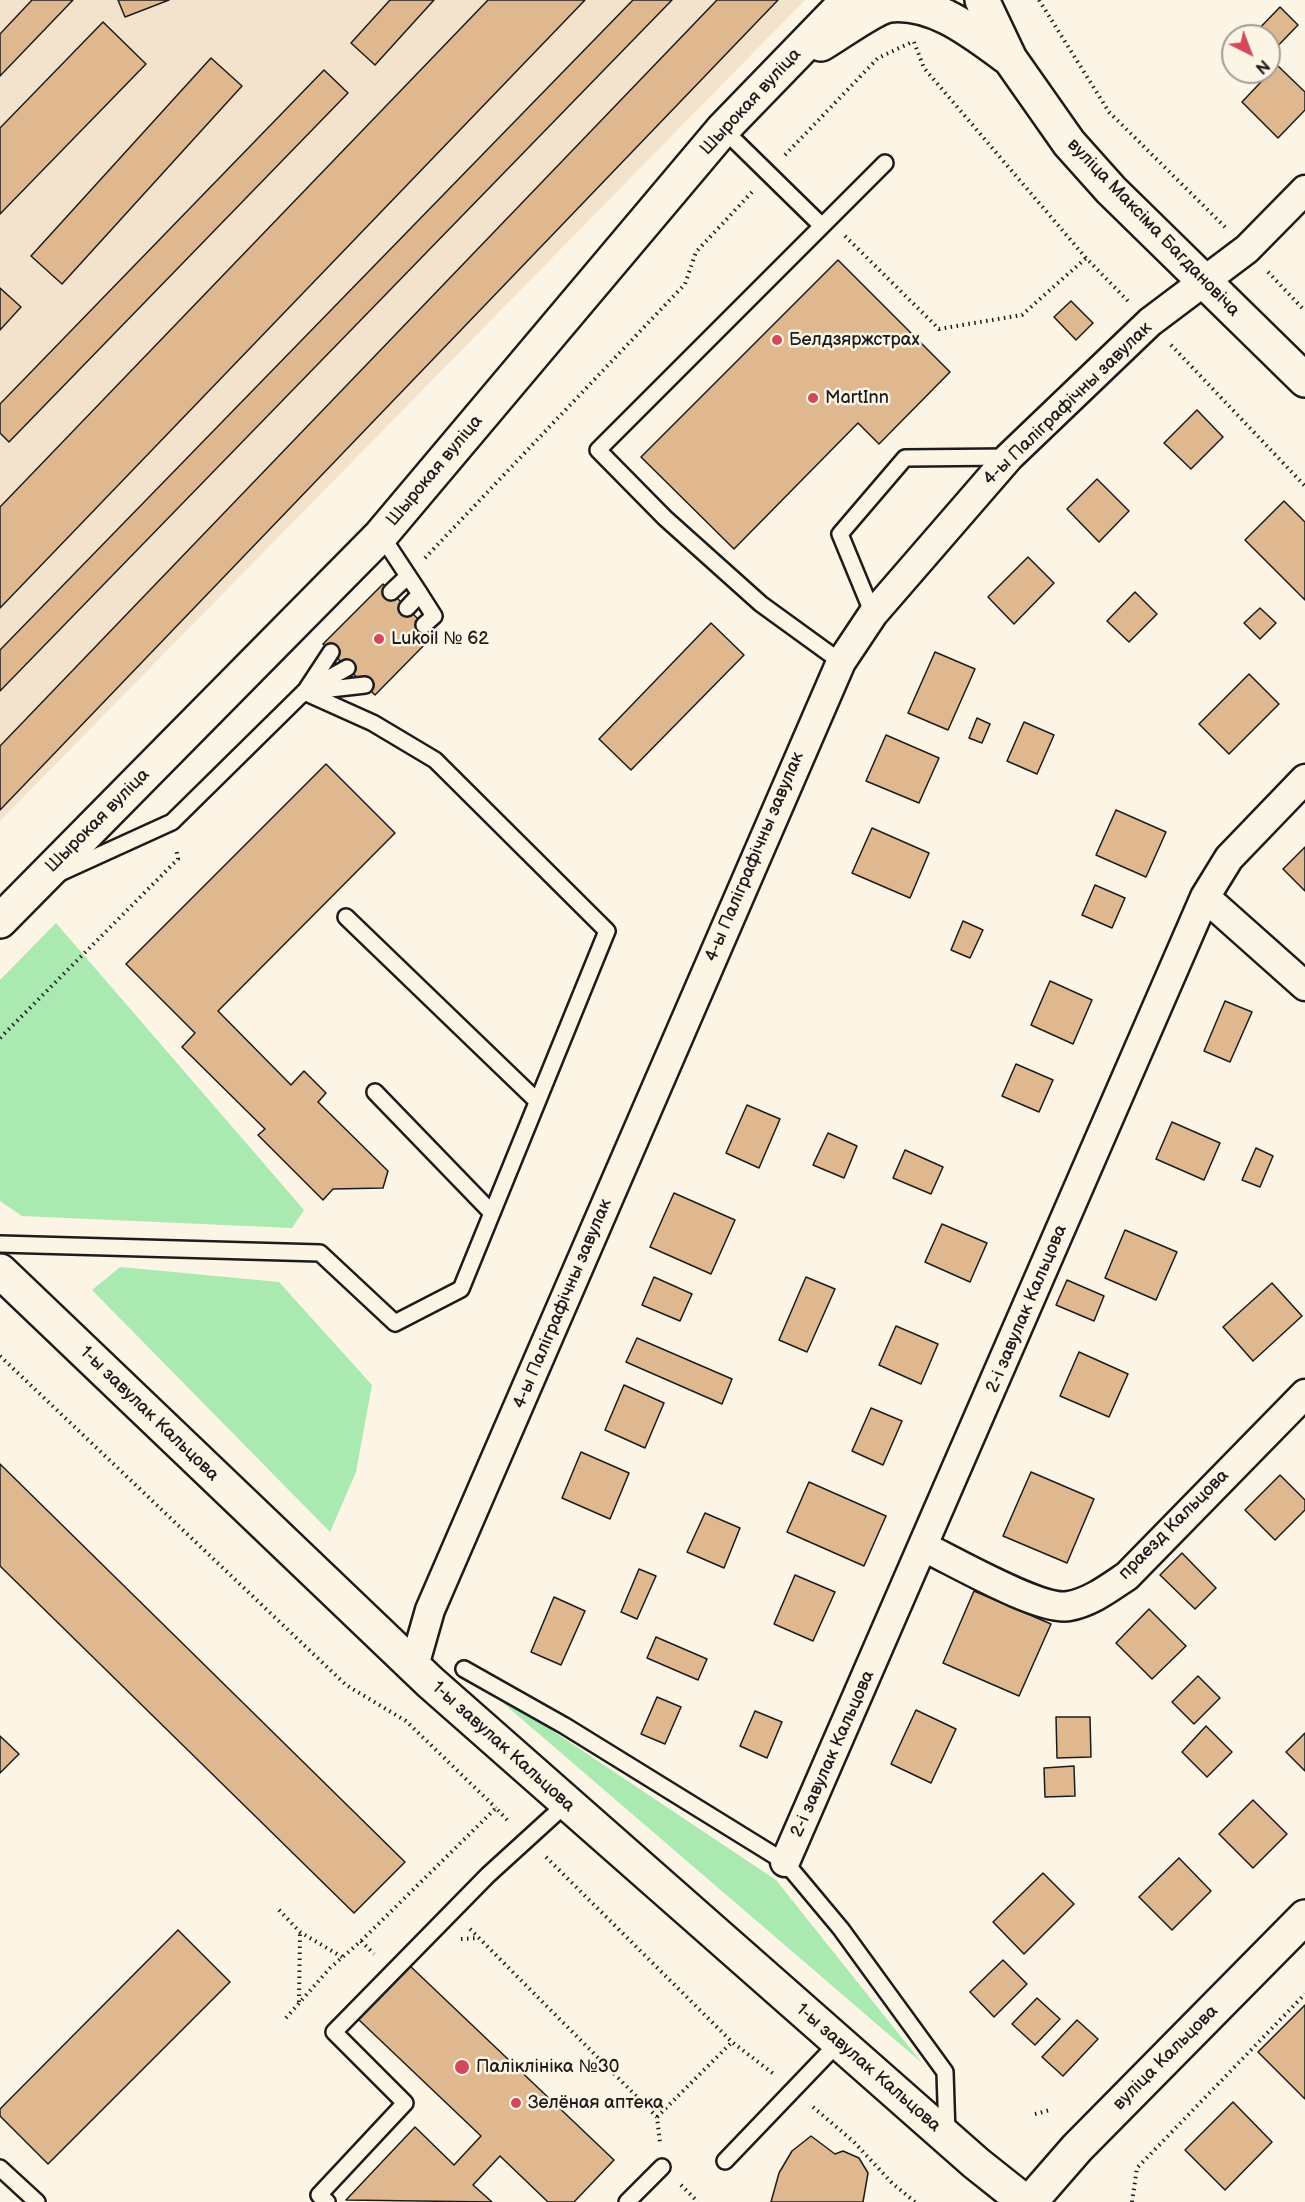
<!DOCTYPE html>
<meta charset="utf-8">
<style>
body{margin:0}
#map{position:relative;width:1305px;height:2202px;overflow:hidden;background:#fcf5e5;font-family:"Balsamiq Sans",sans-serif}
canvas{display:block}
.north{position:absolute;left:1221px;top:24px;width:60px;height:60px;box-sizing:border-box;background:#fcf5e5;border:2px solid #a29e95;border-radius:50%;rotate:138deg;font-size:16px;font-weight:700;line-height:24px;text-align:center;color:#1c1c1c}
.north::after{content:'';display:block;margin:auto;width:21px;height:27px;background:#d1495b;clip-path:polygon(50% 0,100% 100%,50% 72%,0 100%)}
</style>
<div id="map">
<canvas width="1305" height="2202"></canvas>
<div class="north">N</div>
</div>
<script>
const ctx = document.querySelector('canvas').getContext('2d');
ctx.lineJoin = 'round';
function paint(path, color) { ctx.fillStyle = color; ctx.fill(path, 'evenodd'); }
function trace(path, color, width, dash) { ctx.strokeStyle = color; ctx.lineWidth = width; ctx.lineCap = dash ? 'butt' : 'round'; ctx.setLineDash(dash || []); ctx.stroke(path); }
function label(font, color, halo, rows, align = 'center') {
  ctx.font = font + ' "Balsamiq Sans",sans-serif'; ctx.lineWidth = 5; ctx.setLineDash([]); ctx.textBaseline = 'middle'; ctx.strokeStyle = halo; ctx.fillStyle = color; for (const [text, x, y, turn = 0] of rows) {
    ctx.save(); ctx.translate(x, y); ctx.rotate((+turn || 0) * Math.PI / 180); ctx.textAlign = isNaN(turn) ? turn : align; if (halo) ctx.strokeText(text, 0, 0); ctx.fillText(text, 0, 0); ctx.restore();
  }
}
paint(new Path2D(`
 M 0,0 L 805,0 L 0,821 Z`), '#f4e3cc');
paint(new Path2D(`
 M 56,923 L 304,1210 L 292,1228 L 22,1216 L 0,1201 L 0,980 Z
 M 120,1267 L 279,1282 L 372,1385 L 356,1472 L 330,1532 L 92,1290 Z
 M 508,1701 L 776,1880 L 922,2063 L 503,1703 Z`), '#aae9b0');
const building = new Path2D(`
 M 32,0 L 73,0 L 0,76 L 0,34 Z
 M 118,0 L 169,0 L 125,17 Z
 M 390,0 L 434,0 L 375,65 L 351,43 Z
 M 488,0 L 585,0 L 0,608 L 0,507 Z
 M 633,0 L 672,0 L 0,691 L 0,650 Z
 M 717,0 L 778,0 L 0,810 L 0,746 Z
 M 1280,7 L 1298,25 L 1269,55 L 1269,36 L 1252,36 Z
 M 103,22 L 146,64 L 0,214 L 0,128 Z
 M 211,58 L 242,86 L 62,284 L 31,256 Z
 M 1277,65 L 1305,92 L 1305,110 L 1278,138 L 1242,102 Z
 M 324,70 L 348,93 L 9,442 L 0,433 L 0,404 Z
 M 838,260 L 950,372 L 879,444 L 858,423 L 734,549 L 641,457 Z
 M 0,288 L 21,307 L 0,330 Z
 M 1071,301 L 1093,323 L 1076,340 L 1054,317 Z
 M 1197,410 L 1223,437 L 1191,469 L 1164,443 Z
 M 1097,479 L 1129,511 L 1099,542 L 1067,509 Z
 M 1284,501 L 1305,522 L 1305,600 L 1245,540 Z
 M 1028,557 L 1054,583 L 1014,624 L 988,597 Z
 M 383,584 L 434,635 L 375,695 L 323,644 Z
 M 1135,592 L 1157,614 L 1129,642 L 1107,621 Z
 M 1260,608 L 1276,623 L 1260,639 L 1244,623 Z
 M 711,623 L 744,655 L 631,770 L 599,739 Z
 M 935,652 L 975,669 L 948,730 L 908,713 Z
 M 1249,674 L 1279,704 L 1229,754 L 1199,724 Z
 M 977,718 L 990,724 L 982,743 L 969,738 Z
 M 1024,722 L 1054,735 L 1037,774 L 1007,761 Z
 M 886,735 L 939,758 L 919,803 L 866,781 Z
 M 326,764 L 395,833 L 218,1011 L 291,1085 L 304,1071 L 326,1093 L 318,1102 L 388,1171 L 383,1188 L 333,1189 L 323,1200 L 258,1135 L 265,1129 L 182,1047 L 195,1033 L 126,964 Z
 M 1116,810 L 1166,832 L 1146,877 L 1096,855 Z
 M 872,828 L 929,853 L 910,898 L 852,873 Z
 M 1305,847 L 1305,891 L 1283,869 Z
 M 1095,885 L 1125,898 L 1112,928 L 1082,915 Z
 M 963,921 L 983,930 L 970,958 L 951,950 Z
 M 1050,981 L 1092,1000 L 1073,1044 L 1031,1025 Z
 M 1225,1001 L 1252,1012 L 1230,1062 L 1204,1051 Z
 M 1016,1064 L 1053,1080 L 1039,1112 L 1002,1096 Z
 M 747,1105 L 780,1119 L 759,1168 L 726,1153 Z
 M 1172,1122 L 1220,1143 L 1204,1180 L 1156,1159 Z
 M 828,1133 L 857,1146 L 844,1178 L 813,1165 Z
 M 1256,1148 L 1273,1156 L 1260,1187 L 1242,1180 Z
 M 905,1150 L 943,1167 L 931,1194 L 893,1178 Z
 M 674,1193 L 735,1220 L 711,1274 L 650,1247 Z
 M 942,1224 L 987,1243 L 970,1282 L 925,1262 Z
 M 1125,1230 L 1177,1252 L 1156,1300 L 1105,1278 Z
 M 654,1277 L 692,1294 L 680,1321 L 642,1305 Z
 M 806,1277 L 835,1289 L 807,1352 L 779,1340 Z
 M 1067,1280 L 1104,1296 L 1094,1321 L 1056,1305 Z
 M 1272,1283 L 1302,1316 L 1253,1361 L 1223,1327 Z
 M 896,1326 L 938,1344 L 921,1384 L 879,1365 Z
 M 637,1338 L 732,1379 L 722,1404 L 626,1362 Z
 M 1079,1352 L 1128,1374 L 1109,1417 L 1060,1396 Z
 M 624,1385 L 664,1403 L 645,1448 L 605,1430 Z
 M 871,1408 L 902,1421 L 883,1465 L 852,1451 Z
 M 581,1452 L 629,1473 L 610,1519 L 562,1498 Z
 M 0,1464 L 405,1862 L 354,1913 L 0,1566 Z
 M 1031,1472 L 1094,1499 L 1067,1563 L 1003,1536 Z
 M 1280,1475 L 1305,1500 L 1305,1510 L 1275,1540 L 1245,1510 Z
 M 809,1482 L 886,1516 L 864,1566 L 787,1532 Z
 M 705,1513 L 740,1528 L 724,1568 L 687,1552 Z
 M 1182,1553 L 1216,1588 L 1195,1609 L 1160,1575 Z
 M 639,1569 L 656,1576 L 637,1619 L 621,1612 Z
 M 795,1575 L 835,1592 L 813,1641 L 774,1624 Z
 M 974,1591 L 1051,1624 L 1019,1696 L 943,1663 Z
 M 554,1597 L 585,1611 L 561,1665 L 531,1652 Z
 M 1149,1609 L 1186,1646 L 1152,1679 L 1116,1643 Z
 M 656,1637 L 707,1659 L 698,1680 L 647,1658 Z
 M 1198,1676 L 1220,1698 L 1194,1724 L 1172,1702 Z
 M 657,1697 L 681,1707 L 665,1744 L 641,1734 Z
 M 916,1710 L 956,1729 L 931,1783 L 891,1764 Z
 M 755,1711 L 782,1722 L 767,1758 L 740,1746 Z
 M 1056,1717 L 1090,1717 L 1091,1757 L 1057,1758 Z
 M 1206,1726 L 1232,1752 L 1207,1777 L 1182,1752 Z
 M 1305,1733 L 1305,1771 L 1286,1752 Z
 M 0,1736 L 19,1754 L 0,1773 Z
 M 1074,1766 L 1075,1796 L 1045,1797 L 1044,1768 Z
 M 1253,1800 L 1287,1834 L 1253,1868 L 1219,1834 Z
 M 1179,1858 L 1211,1891 L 1172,1930 L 1139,1897 Z
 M 1043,1873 L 1074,1904 L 1024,1954 L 993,1922 Z
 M 178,1930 L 230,1982 L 48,2164 L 0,2116 L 0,2109 Z
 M 1003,1960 L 1027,1984 L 994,2017 L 970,1992 Z
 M 409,1965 L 614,2160 L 574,2202 L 548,2202 L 500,2156 L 473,2185 L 492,2202 L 346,2200 L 415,2127 L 454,2165 L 481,2136 L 358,2019 Z
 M 1037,1998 L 1060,2019 L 1035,2045 L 1012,2024 Z
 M 1305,2005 L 1305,2099 L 1258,2052 Z
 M 1077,2020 L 1098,2039 L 1063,2076 L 1042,2057 Z
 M 1233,2102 L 1272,2142 L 1225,2190 L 1185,2150 Z
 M 811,2136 L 835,2154 L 843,2151 L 859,2158 L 868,2173 L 863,2202 L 771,2202 L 779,2173 L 792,2151 Z`);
paint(building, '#e0b890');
trace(building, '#1c1c1c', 1.5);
const lane = new Path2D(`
 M 723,129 L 821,225
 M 381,535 L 420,594 L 407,608
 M 391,592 L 408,576
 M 420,594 L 434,616 L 424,625
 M 873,614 L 840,534 L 905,458 L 1009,457
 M 841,662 L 761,604 L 665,518 L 598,450 L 885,163
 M 306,690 L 331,652
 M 313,691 L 365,685
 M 60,873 L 172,822 L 304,692 L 347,668
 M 346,917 L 537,1101
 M 375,1092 L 492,1213
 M 0,1244 L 320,1253 L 395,1323 L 461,1289 L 607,931 L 435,760 L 373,723 L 304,692
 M 464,1669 L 565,1726 L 785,1862 L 841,1929 L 945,2072 L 947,2135
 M 725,2161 L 839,2042
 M 0,2168 L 37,2202
 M 327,2202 L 319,2195 L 405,2103 L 334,2032 L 488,1875 L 567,1803
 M 627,2202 L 662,2167`);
const street = new Path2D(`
 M 1205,897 L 1305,986
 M 924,1547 C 954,1561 1041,1612 1069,1606 C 1091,1602 1109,1588 1127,1576 L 1305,1394
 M 414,1666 L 430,1610 L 841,662 L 873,614 L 1009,457 L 1150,322 L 1247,249 L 1305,190
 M 785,1862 L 1205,897 L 1229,858 L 1305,779`);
const secondary = new Path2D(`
 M 982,0 L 1010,59 L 1069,143 L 1111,190 L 1305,380
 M 821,44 C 837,35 873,8 889,5 C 934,0 974,33 1007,57
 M 0,921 L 381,535 L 723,129 L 848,0
 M 0,1271 L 430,1682 L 976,2163 L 1025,2202
 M 1030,2202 L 1077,2148 L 1305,1917`);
trace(lane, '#1c1c1c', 20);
trace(street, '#1c1c1c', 33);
trace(secondary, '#1c1c1c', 38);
trace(new Path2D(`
 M 1039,0 L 1109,112 L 1225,227
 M 914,42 L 924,68 L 1086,258 L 1128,301
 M 785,155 L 878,58 L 912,42
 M 845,236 L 939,329 L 1022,315 L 1086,258
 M 1268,272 L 1305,311
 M 1171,345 L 1305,486
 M 425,558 L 685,284 L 696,252 L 752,192
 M 0,1038 L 178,859 L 176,848
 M 0,1356 L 346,1685 L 406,1721 L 496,1808
 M 546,1857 L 732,2042 L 775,2075
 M 279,1910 L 300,1932 L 342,1957
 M 470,1929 L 657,2117 L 660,2143
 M 461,1939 L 478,1938
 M 361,1941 L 374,1954
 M 299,2002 L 300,1932
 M 286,2018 L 330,1968 L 361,1941 L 496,1808 L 510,1823
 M 813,2107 L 854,2142 L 892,2183 L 915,2202
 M 1035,2114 L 1050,2110
 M 657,2117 L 732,2042
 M 681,2185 L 698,2202
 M 1132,2202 L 1137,2168 L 1305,1994`), '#1c1c1c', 4, [1.5, 4.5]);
trace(lane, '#fcf5e5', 15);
trace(street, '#fcf5e5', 28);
trace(secondary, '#fcf5e5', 33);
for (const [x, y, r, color] of [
 [777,340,6,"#d1495b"],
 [813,398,6,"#d1495b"],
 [379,639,6,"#d1495b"],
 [462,2067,8,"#d1495b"],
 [516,2103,6,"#d1495b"]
]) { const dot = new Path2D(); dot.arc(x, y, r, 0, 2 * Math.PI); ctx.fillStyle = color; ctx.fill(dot); trace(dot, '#fcf5e5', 2); }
label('18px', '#1c1c1c', '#fcf5e5', [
 ["Шырокая вуліца",751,102,-47],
 ["вуліца Максіма Багдановіча",1153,228,46],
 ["4-ы Паліграфічны завулак",1068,404,-44],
 ["Шырокая вуліца",435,471,-50],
 ["Шырокая вуліца",98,821,-45],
 ["4-ы Паліграфічны завулак",755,857,-67],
 ["4-ы Паліграфічны завулак",563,1304,-67],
 ["2-і завулак Кальцова",1027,1309,-67],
 ["1-ы завулак Кальцова",149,1414,44],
 ["праезд Кальцова",1174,1525,-45],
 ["1-ы завулак Кальцова",503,1747,42],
 ["2-і завулак Кальцова",833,1754,-66],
 ["вуліца Кальцова",1166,2058,-45],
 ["1-ы завулак Кальцова",868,2068,41]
]);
label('18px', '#1c1c1c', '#fcf5e5', [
 ["Белдзяржстрах",789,340],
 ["MartInn",825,398],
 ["Lukoil № 62",391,639],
 ["Паліклініка №30",476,2067],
 ["Зелёная аптека",528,2103]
], 'left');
</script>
